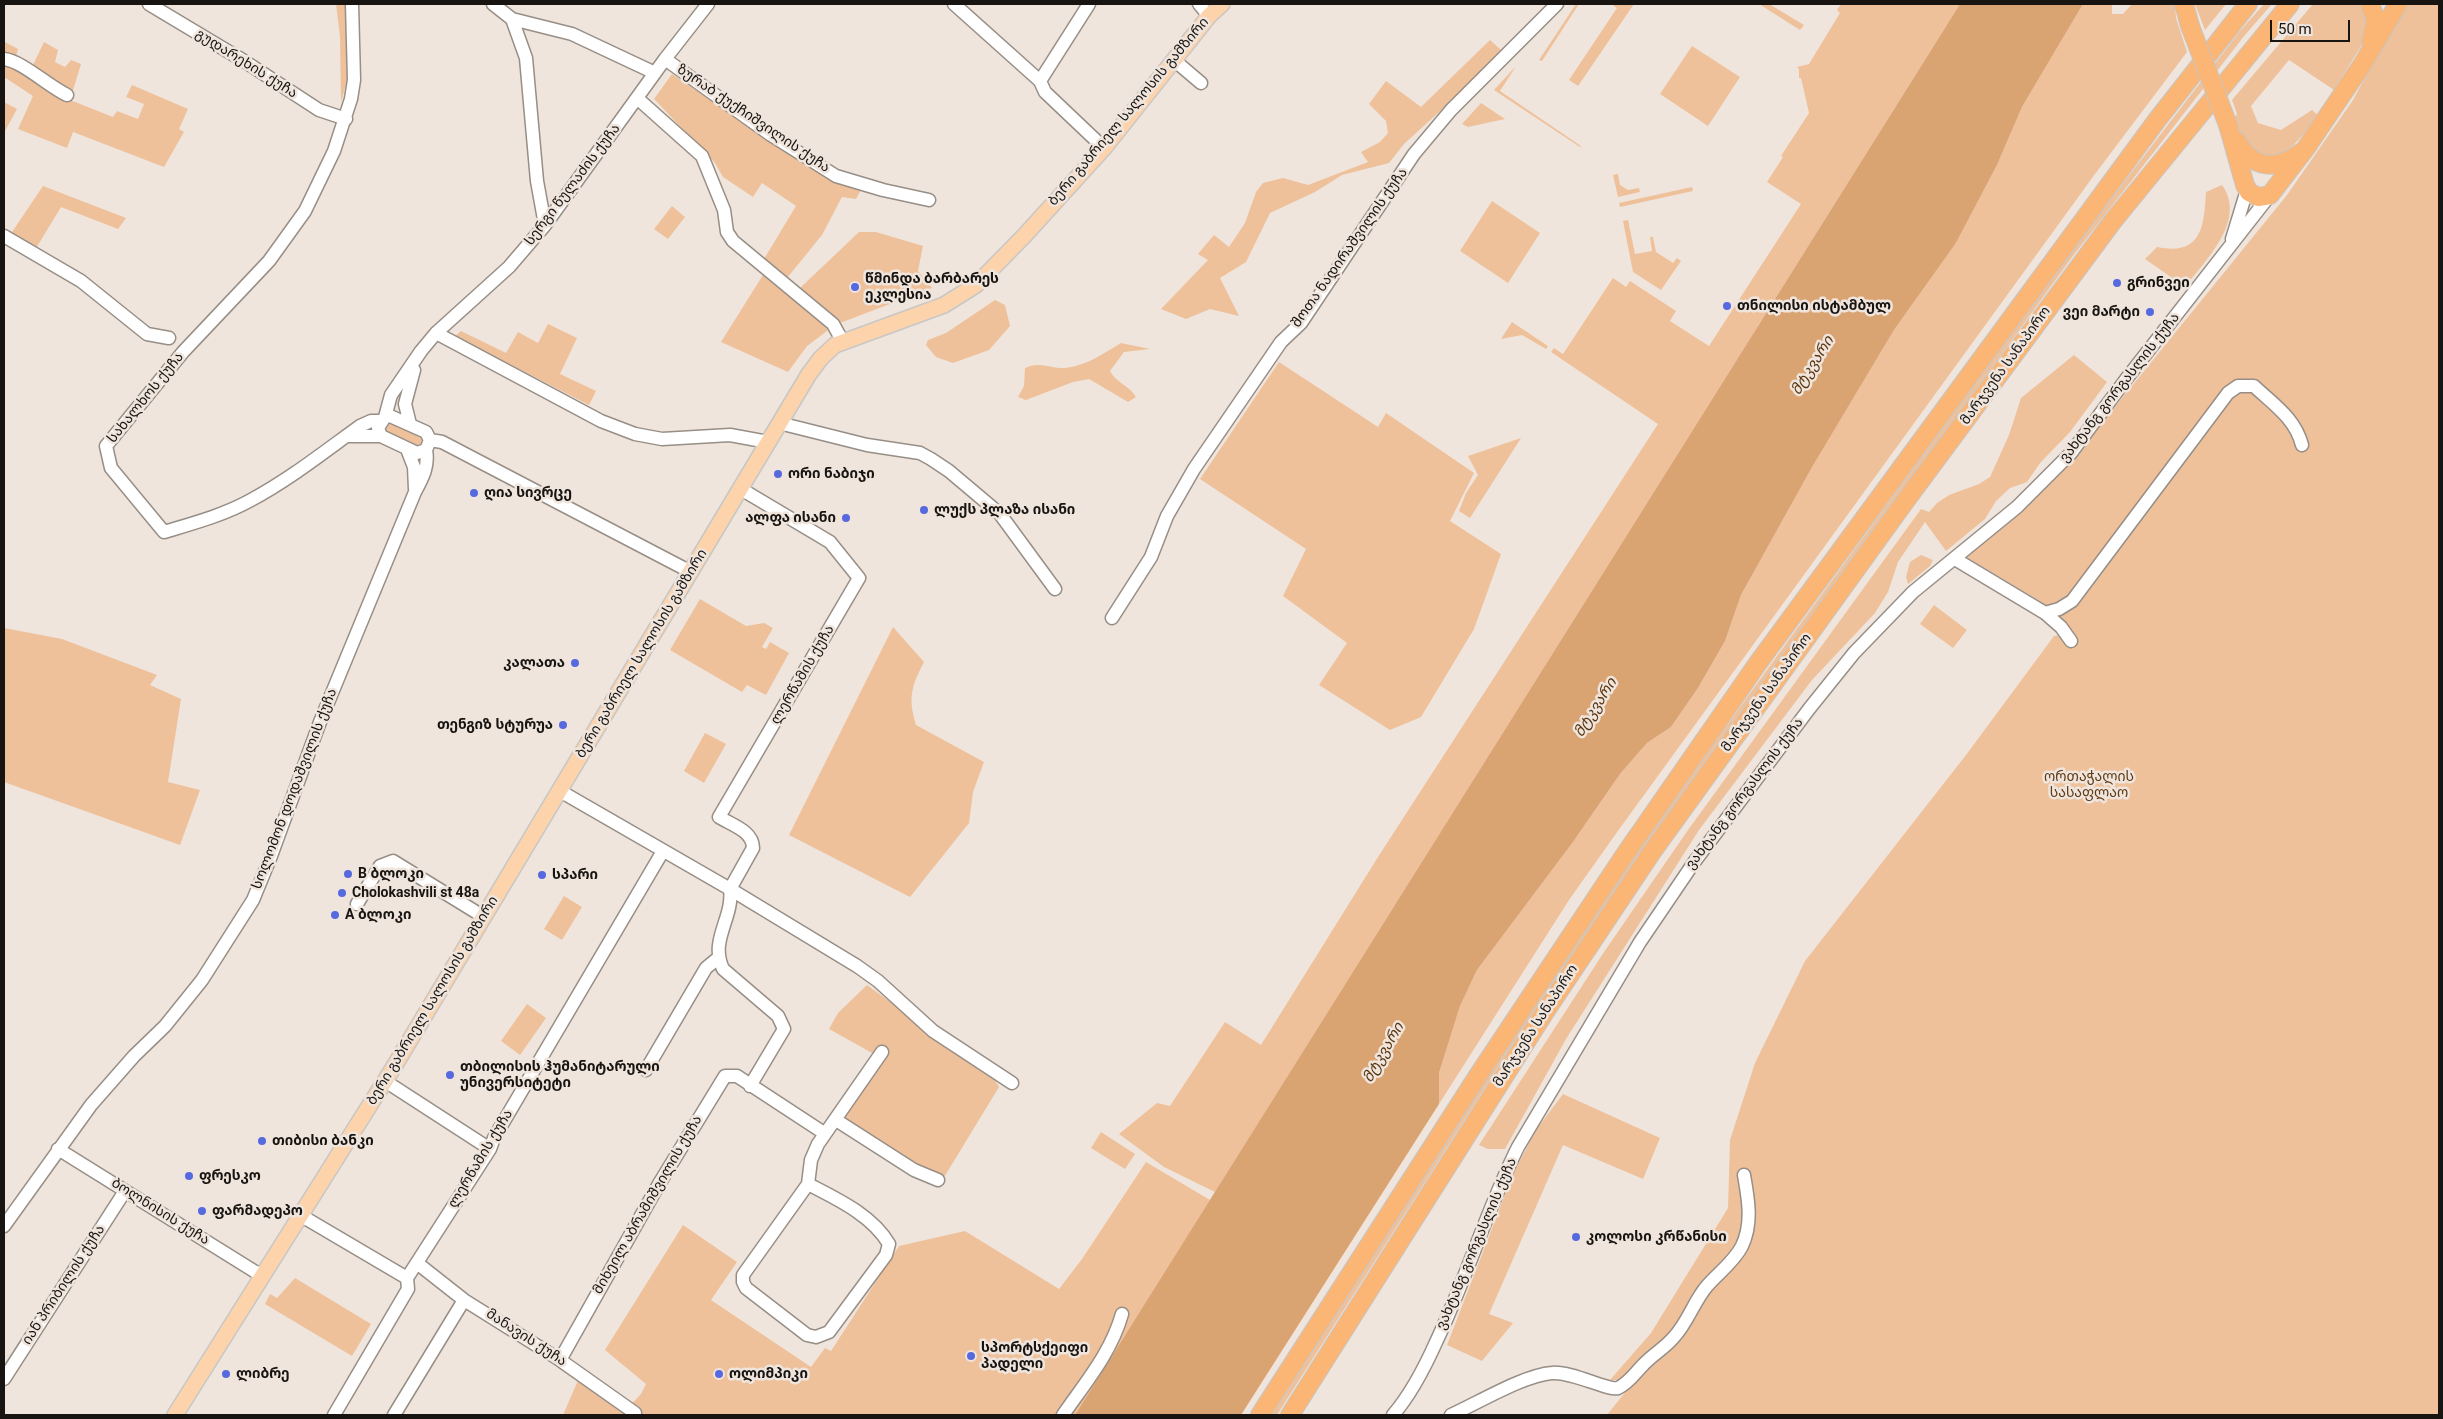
<!DOCTYPE html>
<meta charset="utf-8">
<style>
body{margin:0}
#map{position:relative;width:2443px;height:1419px;overflow:hidden;background:#efe5dd;font-family:Roboto,sans-serif}
canvas{display:block}
.frame{position:absolute;inset:0;border:5px solid #171411;pointer-events:none}
.scale{position:absolute;left:2270px;top:20px;width:80px;height:22px;box-sizing:border-box;border:2px solid #171411;border-top:0;padding-left:6px;font-size:15px;line-height:18px;white-space:nowrap;color:#171411;-webkit-text-stroke:4px #efe5dd;paint-order:stroke}
</style>
<div id="map">
<canvas width="2443" height="1419"></canvas>
<div class="frame"></div>
<div class="scale">50 m</div>
</div>
<script>
const ctx = document.querySelector('canvas').getContext('2d');
ctx.lineJoin = 'round';
function paint(path, color) { ctx.fillStyle = color; ctx.fill(path, 'evenodd'); }
function trace(path, color, width, dash) { ctx.strokeStyle = color; ctx.lineWidth = width; ctx.lineCap = dash ? 'butt' : 'round'; ctx.setLineDash(dash || []); ctx.stroke(path); }
function label(font, color, halo, rows, align = 'center') {
  ctx.font = font + ' Roboto,"Noto Sans Georgian",sans-serif'; ctx.lineWidth = 5; ctx.setLineDash([]); ctx.textBaseline = 'middle'; ctx.strokeStyle = halo; ctx.fillStyle = color; for (const [text, x, y, turn = 0] of rows) {
    ctx.save(); ctx.translate(x, y); ctx.rotate((+turn || 0) * Math.PI / 180); ctx.textAlign = isNaN(turn) ? turn : align; if (halo) ctx.strokeText(text, 0, 0); ctx.fillText(text, 0, 0); ctx.restore();
  }
}
paint(new Path2D(`
 M 336,4 L 347,4 C 349,36 352,71 341,102 L 340,37 Z
 M 1576,4 L 1579,4 L 1542,61 L 1539,60 Z
 M 1611,4 L 1634,4 L 1578,86 L 1569,80 L 1617,8 Z
 M 1759,4 L 1769,4 L 1804,25 L 1800,30 Z
 M 1841,4 L 1960,4 L 1215,1192 L 1164,1167 L 1119,1134 L 1157,1103 L 1170,1106 L 1225,1022 L 1261,1045 L 1378,857 L 1658,424 L 1551,352 L 1554,348 L 1563,354 L 1613,278 L 1626,287 L 1630,281 L 1676,311 L 1670,321 L 1709,346 L 1801,204 L 1767,182 L 1783,157 L 1781,156 L 1809,113 L 1801,78 L 1799,78 L 1799,69 L 1797,67 L 1809,64 L 1840,13 L 1837,10 Z
 M 2083,4 L 2112,4 L 2112,14 L 2123,14 L 2132,4 L 2175,4 L 2176,18 L 2187,52 L 2095,174 L 1615,835 L 1569,900 L 1439,1104 L 1439,1073 L 1460,1006 L 1477,970 L 1573,842 L 1620,774 L 1647,743 L 1671,727 L 1698,688 L 1725,641 L 1741,595 L 1811,469 L 1894,330 L 1956,243 L 1997,165 L 2022,107 Z
 M 2195,4 L 2226,4 L 2205,30 Z
 M 2264,4 L 2272,4 L 2245,35 L 2073,256 L 1638,856 L 1494,1074 L 1277,1415 L 1271,1415 L 1487,1071 L 1634,853 L 2068,255 L 2239,32 Z
 M 2313,4 L 2367,4 L 2368,35 L 2334,90 L 2289,60 L 2251,106 L 2258,123 L 2281,130 L 2312,110 L 2318,115 C 2304,133 2282,170 2255,151 C 2251,148 2246,145 2243,141 C 2239,135 2236,127 2232,121 L 2237,114 L 2232,100 Z
 M 2404,4 L 2439,4 L 2439,1415 L 1607,1415 L 1708,1289 L 1704,1278 L 1669,1335 L 1619,1380 L 1610,1380 L 1651,1333 L 1728,1208 L 1730,1140 L 1755,1063 L 1805,961 L 1966,755 L 2054,636 L 2073,633 L 2038,600 L 1966,557 L 2024,509 L 2071,461 L 2287,195 L 2353,100 Z
 M 1490,40 L 1501,50 L 1450,102 L 1404,144 L 1389,163 L 1342,175 L 1315,192 L 1270,213 L 1246,262 L 1220,278 L 1239,316 L 1210,309 L 1186,319 L 1161,309 L 1208,260 L 1198,254 L 1214,235 L 1229,247 L 1245,223 L 1256,192 L 1263,183 L 1283,178 L 1308,185 L 1368,162 L 1361,152 L 1380,142 L 1388,133 L 1386,121 L 1369,104 L 1386,81 L 1421,107 Z
 M 5,42 L 18,49 L 16,57 L 32,67 L 44,42 L 58,50 L 55,62 L 65,67 L 71,60 L 81,64 L 70,100 L 113,117 L 117,111 L 138,119 L 144,104 L 126,97 L 132,85 L 188,109 L 179,129 L 184,132 L 164,167 L 73,132 L 67,148 L 18,129 L 33,96 L 4,77 Z
 M 1692,46 L 1740,77 L 1708,126 L 1660,94 Z
 M 1516,66 L 1500,91 L 1581,146 L 1580,147 L 1494,90 Z
 M 672,74 C 710,100 748,126 787,151 C 811,166 834,182 861,190 L 856,199 L 842,197 L 822,235 L 787,278 L 764,259 L 796,206 L 762,183 L 753,197 L 723,177 L 715,163 L 654,99 Z
 M 4,102 L 17,109 L 4,133 Z
 M 1481,103 L 1505,119 L 1468,127 L 1462,124 Z
 M 1618,174 L 1620,185 L 1628,190 L 1639,188 L 1640,192 L 1618,197 L 1613,175 Z
 M 2222,185 C 2247,220 2206,260 2185,287 L 2145,259 L 2157,247 C 2201,256 2204,228 2206,192 Z
 M 43,186 L 126,218 L 118,229 L 61,207 L 35,250 L 10,235 Z
 M 1692,187 L 1693,191 L 1620,207 L 1619,203 Z
 M 1492,201 L 1540,233 L 1508,283 L 1460,251 Z
 M 672,206 L 685,217 L 668,239 L 654,229 Z
 M 1628,220 L 1635,254 L 1652,251 L 1650,237 L 1653,237 L 1656,252 L 1673,263 L 1677,258 L 1681,261 L 1661,290 L 1633,272 L 1623,221 Z
 M 859,232 L 876,232 L 923,246 L 918,271 L 932,288 L 840,323 L 799,289 Z
 M 763,275 L 831,328 L 807,346 L 788,372 L 721,342 Z
 M 995,300 L 1005,305 L 1010,326 L 989,350 L 953,363 L 936,357 L 926,345 L 928,340 L 946,333 Z
 M 1512,322 L 1548,346 L 1546,349 L 1522,335 L 1501,339 Z
 M 548,324 L 577,338 L 560,374 L 596,391 L 589,405 L 455,336 L 461,331 L 506,353 L 518,332 L 538,343 Z
 M 1121,343 L 1150,349 L 1124,352 L 1110,371 C 1116,383 1129,385 1136,397 L 1128,402 L 1089,379 L 1073,382 L 1026,400 L 1018,397 L 1024,386 L 1025,368 C 1038,361 1050,368 1063,368 C 1085,367 1104,353 1121,343 Z
 M 2074,355 L 2107,382 L 2070,432 L 2040,463 L 2027,482 L 2010,488 L 1996,501 L 1985,519 L 1946,551 L 1925,522 L 1898,562 L 1888,592 L 1875,613 L 1812,680 L 1699,830 L 1566,1039 L 1505,1149 L 1488,1149 L 1479,1145 L 1604,952 L 1688,830 L 1921,509 L 1929,512 L 1937,503 L 1949,495 L 1979,484 L 1990,477 L 2009,435 L 2021,398 Z
 M 1279,362 L 1378,427 L 1386,413 L 1474,473 L 1450,521 L 1501,554 L 1474,629 L 1421,717 L 1390,730 L 1319,685 L 1347,643 L 1283,596 L 1306,549 L 1200,479 Z
 M 390,423 L 419,436 L 422,440 L 419,446 L 385,431 Z
 M 1521,438 L 1470,518 L 1459,511 L 1466,493 L 1478,475 L 1468,456 Z
 M 1921,555 L 1933,560 L 1930,566 L 1908,584 L 1906,577 L 1910,562 Z
 M 700,599 L 746,626 L 764,623 L 773,628 L 762,647 L 766,649 L 770,642 L 789,653 L 766,695 L 747,685 L 742,692 L 670,650 Z
 M 1934,605 L 1967,630 L 1953,648 L 1920,624 Z
 M 893,627 L 924,662 C 911,687 908,698 916,725 L 984,762 L 973,792 L 969,823 L 910,897 L 789,835 Z
 M 4,628 L 62,639 L 157,675 L 150,685 L 181,699 L 168,782 L 200,790 L 180,845 L 4,782 Z
 M 705,733 L 726,744 L 704,783 L 684,771 Z
 M 564,896 L 582,907 L 562,940 L 544,929 Z
 M 867,985 L 992,1076 L 999,1087 L 943,1179 L 903,1158 L 841,1118 L 881,1058 L 829,1029 L 838,1013 Z
 M 527,1004 L 546,1018 L 520,1055 L 501,1041 Z
 M 1563,1094 L 1660,1138 L 1643,1179 L 1563,1145 L 1489,1314 L 1513,1323 L 1482,1361 L 1447,1345 L 1513,1174 L 1536,1130 Z
 M 1101,1132 L 1135,1154 L 1125,1169 L 1091,1148 Z
 M 1146,1162 L 1210,1200 L 1075,1415 L 563,1415 L 579,1378 L 625,1411 L 641,1394 L 646,1384 L 605,1350 L 683,1225 L 737,1262 L 711,1300 L 811,1367 L 825,1348 L 831,1351 L 899,1246 L 965,1231 L 1059,1289 L 1082,1259 Z
 M 295,1278 L 371,1324 L 352,1356 L 265,1304 L 270,1294 L 277,1298 Z`), '#eec19b');
paint(new Path2D(`
 M 1960,4 L 2083,4 L 2022,107 L 1997,165 L 1956,243 L 1894,330 L 1811,469 L 1741,595 L 1725,641 L 1698,688 L 1671,727 L 1647,743 L 1620,774 L 1573,842 L 1477,970 L 1460,1006 L 1439,1073 L 1439,1104 L 1241,1415 L 1075,1415 Z`), '#daa372');
const minor = new Path2D(`
 M 149,4 L 244,61 L 319,110 L 346,119
 M 352,4 L 354,80 L 351,99 L 334,151 L 305,211 L 269,261 L 183,352 L 106,446 L 111,468 L 164,532 C 194,523 224,515 251,500 C 290,479 324,452 360,426 L 371,421 L 382,421
 M 493,4 L 512,19 L 526,58 L 537,181 L 545,225
 M 954,4 L 1040,81 L 1045,92 L 1104,148
 M 1199,4 L 1209,16
 M 512,19 L 572,34 L 655,73
 M 4,59 C 22,61 48,86 67,95
 M 665,59 L 771,135 L 836,176 L 883,190 L 929,200
 M 1174,60 L 1201,83
 M 1040,81 L 1089,4
 M 637,98 L 702,156 L 724,210 L 727,232 L 733,241 L 833,324 L 843,342
 M 4,236 L 81,281 L 147,334 L 169,338
 M 2232,239 L 2247,190
 M 436,333 L 601,421 L 635,434 L 662,439 L 730,435 L 768,442
 M 390,416 L 426,432 L 430,440 L 426,450 L 417,453 L 381,436 L 378,428 L 385,417 Z
 M 385,417 L 391,395 L 421,351 L 436,333 L 509,267 L 545,225 L 665,59 L 708,4
 M 779,423 L 867,445 L 920,453 L 931,459 L 949,471 L 1000,514 L 1055,589
 M 410,424 L 405,404 L 414,370
 M 346,436 L 381,436
 M 430,440 L 442,442 L 691,572
 M 407,449 L 414,467 L 415,489
 M 741,489 L 830,542 L 859,578 L 719,817 C 732,825 753,831 753,848 L 730,889 L 857,966 L 878,981 L 933,1031 L 1012,1083
 M 1955,559 L 2045,613 L 2059,609 L 2072,601 L 2228,393 L 2238,386 L 2254,386 C 2274,405 2295,418 2302,445
 M 2045,613 L 2061,627 L 2071,641
 M 1112,618 L 1151,557 L 1167,516 L 1194,469 L 1281,342 L 1301,323 L 1414,154 L 1451,110 L 1557,4
 M 560,791 L 730,889 C 734,918 709,940 723,969 L 778,1016 L 784,1029 L 750,1086
 M 357,904 L 380,866 L 393,861 L 484,917
 M 646,1070 L 706,968 L 718,958
 M 385,1081 L 490,1149
 M 836,1120 L 914,1170 L 938,1180
 M 58,1149 L 262,1276
 M 808,1184 C 837,1199 872,1215 889,1244 L 886,1255 L 829,1332 L 816,1337 L 807,1335 L 746,1288 L 743,1282 L 743,1275 L 808,1184 L 811,1160 L 818,1144 L 882,1052
 M 300,1215 L 407,1278
 M 4,1226 L 91,1105 L 134,1056 L 165,1026 L 202,980 L 253,900 L 271,856 L 320,722 L 415,492 C 423,477 429,466 426,450
 M 417,1263 L 464,1300 L 560,1360 L 635,1413
 M 560,1360 L 659,1184 L 725,1076 L 737,1076 L 824,1133
 M 4,1379 L 125,1191
 M 334,1415 L 408,1289 L 407,1278 L 490,1149 L 494,1138 L 663,851
 M 394,1415 L 464,1300
 M 1063,1415 C 1085,1383 1111,1353 1122,1314
 M 1393,1415 C 1412,1393 1425,1367 1437,1340 C 1467,1277 1487,1209 1518,1147 L 1640,942 L 1695,861 L 1809,709 L 1854,653 L 1913,592 L 2017,507 L 2071,453 L 2127,378 L 2270,195
 M 1451,1415 C 1478,1403 1524,1375 1552,1373 C 1572,1371 1608,1391 1618,1388 C 1629,1383 1635,1373 1643,1365 C 1652,1355 1665,1348 1674,1337 C 1688,1322 1694,1301 1707,1286 C 1718,1273 1734,1262 1742,1246 C 1753,1223 1748,1198 1744,1175`);
const major = new Path2D(`
 M 175,1415 L 395,1065 L 809,374 L 821,358 L 835,345 L 944,305 L 976,285 L 1025,235 L 1104,148 L 1209,16 L 1222,4`);
const highway = new Path2D(`
 M 2184,4 L 2190,26
 M 2370,4 L 2376,20 L 2371,41
 M 2228,125 L 2245,185 L 2249,192 L 2258,197 L 2270,195 L 2306,148 L 2362,65 L 2398,4
 M 2237,141 C 2252,169 2276,171 2300,153
 M 1260,1415 L 1479,1074 L 1626,853 L 1758,663 L 2157,120 L 2248,4
 M 1290,1415 L 1545,1012 L 1652,852 L 1904,503 L 2113,221 L 2290,4`);
trace(minor, '#978e86', 15);
trace(major, '#c7c7c6', 18);
trace(highway, '#c7c7c6', 20);
trace(minor, '#fff', 12);
trace(major, '#fdd3ac', 15);
trace(highway, '#fbb575', 18);
const highwayBridge = new Path2D(`
 M 2190,26 L 2228,125`);
trace(highwayBridge, '#c7c7c6', 20, []);
trace(highwayBridge, '#fbb575', 18);
for (const [x, y, r, color] of [
 [2117,283,5,"#5669df"],
 [855,287,5,"#5669df"],
 [1727,306,5,"#5669df"],
 [2150,312,5,"#5669df"],
 [778,474,5,"#5669df"],
 [474,493,5,"#5669df"],
 [924,510,5,"#5669df"],
 [846,518,5,"#5669df"],
 [575,663,5,"#5669df"],
 [563,725,5,"#5669df"],
 [348,874,5,"#5669df"],
 [542,875,5,"#5669df"],
 [342,893,5,"#5669df"],
 [335,915,5,"#5669df"],
 [450,1075,5,"#5669df"],
 [262,1141,5,"#5669df"],
 [189,1176,5,"#5669df"],
 [202,1211,5,"#5669df"],
 [1576,1237,5,"#5669df"],
 [971,1356,5,"#5669df"],
 [226,1374,5,"#5669df"],
 [719,1374,5,"#5669df"]
]) { const dot = new Path2D(); dot.arc(x, y, r, 0, 2 * Math.PI); ctx.fillStyle = color; ctx.fill(dot); trace(dot, '#efe5dd', 2); }
label('14px', '#171411', '#efe5dd', [
 ["გუდარეხის ქუჩა",246,64,32],
 ["ბერი გაბრიელ სალოსის გამზირი",1129,112,-50],
 ["ზურაბ ქუქჩიშვილის ქუჩა",753,119,34],
 ["სერგი წულაძის ქუჩა",573,185,-53],
 ["შოთა ნადირაშვილის ქუჩა",1350,248,-55],
 ["მარჯვენა სანაპირო",2006,366,-54],
 ["ვახტანგ გორგასლის ქუჩა",2120,388,-52],
 ["სახალხოს ქუჩა",146,398,-51],
 ["ბერი გაბრიელ სალოსის გამზირი",642,654,-59],
 ["ლერწამის ქუჩა",803,675,-60],
 ["მარჯვენა სანაპირო",1767,693,-54],
 ["სოლომონ დოდაშვილის ქუჩა",295,789,-69],
 ["ვახტანგ გორგასლის ქუჩა",1745,794,-53],
 ["ბერი გაბრიელ სალოსის გამზირი",433,1001,-59],
 ["მარჯვენა სანაპირო",1536,1026,-57],
 ["ლერწამის ქუჩა",481,1159,-59],
 ["მიხეილ აბრამიშვილის ქუჩა",648,1205,-60],
 ["ბოლნისის ქუჩა",160,1212,32],
 ["ვახტანგ გორგასლის ქუჩა",1477,1244,-67],
 ["იან პრიბილის ქუჩა",64,1285,-57],
 ["მანავის ქუჩა",526,1338,33]
]);
label('bold 14px', '#171411', '#efe5dd', [
 ["წმინდა ბარბარეს",865,279],
 ["ეკლესია",865,295],
 ["გრინვეი",2127,283],
 ["თნილისი ისტამბულ",1737,306],
 ["ვეი მარტი",2140,312,"right"],
 ["ორი ნაბიჯი",788,474],
 ["ღია სივრცე",484,493],
 ["ლუქს პლაზა ისანი",934,510],
 ["ალფა ისანი",836,518,"right"],
 ["კალათა",565,663,"right"],
 ["თენგიზ სტურუა",553,725,"right"],
 ["B ბლოკი",358,874],
 ["სპარი",552,875],
 ["Cholokashvili st 48a",352,893],
 ["A ბლოკი",345,915],
 ["თბილისის ჰუმანიტარული",460,1067],
 ["უნივერსიტეტი",460,1083],
 ["თიბისი ბანკი",272,1141],
 ["ფრესკო",199,1176],
 ["ფარმადეპო",212,1211],
 ["კოლოსი კრწანისი",1586,1237],
 ["სპორტსქეიფი",981,1348],
 ["პადელი",981,1364],
 ["ლიბრე",236,1374],
 ["ოლიმპიკი",729,1374]
], 'left');
label('14px', '#603b15', '#efe5dd', [
 ["ორთაჭალის",2089,777],
 ["სასაფლაო",2089,793]
]);
label('italic 15px', '#5a350f', '#efe5dd', [
 ["მტკვარი",1813,366,-58],
 ["მტკვარი",1596,708,-58],
 ["მტკვარი",1384,1053,-60]
]);
</script>
